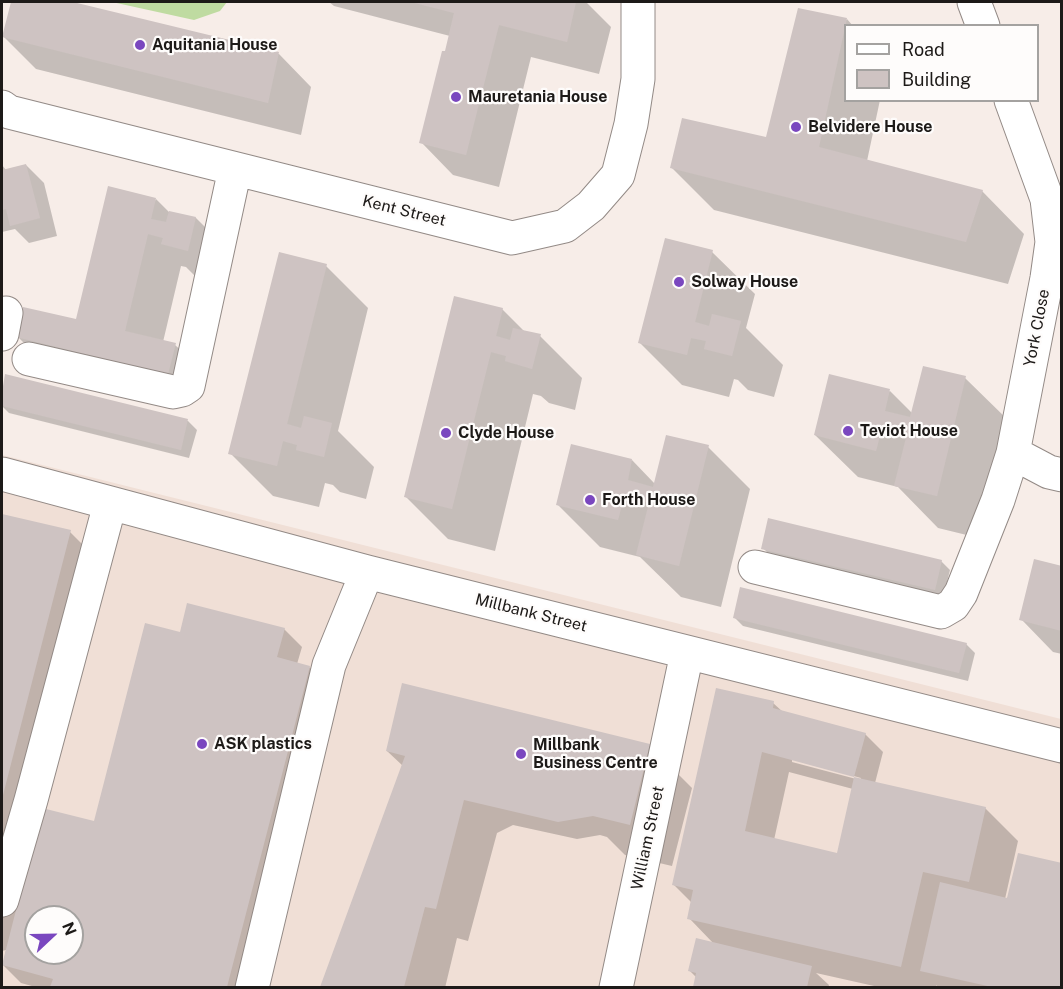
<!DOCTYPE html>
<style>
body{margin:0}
#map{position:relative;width:1063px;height:989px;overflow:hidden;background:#f7ede8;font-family:"Public Sans",sans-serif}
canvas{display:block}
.frame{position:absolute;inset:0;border:3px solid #1d1a18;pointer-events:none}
.legend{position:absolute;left:844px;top:24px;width:195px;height:78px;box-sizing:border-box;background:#fefcfb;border:2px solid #a4a2a0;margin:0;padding:8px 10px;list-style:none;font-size:18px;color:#1d1a18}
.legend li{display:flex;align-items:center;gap:12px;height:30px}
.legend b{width:30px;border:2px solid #a4a2a0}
.north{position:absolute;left:24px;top:905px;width:60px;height:60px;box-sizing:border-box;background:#fefcfb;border:2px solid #a4a2a0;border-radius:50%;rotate:68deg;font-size:16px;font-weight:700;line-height:24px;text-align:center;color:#1d1a18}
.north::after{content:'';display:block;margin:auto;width:21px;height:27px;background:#7a47bf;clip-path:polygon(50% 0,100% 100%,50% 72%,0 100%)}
</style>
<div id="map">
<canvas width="1063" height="989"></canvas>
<div class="frame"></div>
<ul class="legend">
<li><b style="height:8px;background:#fff"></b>Road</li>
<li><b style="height:16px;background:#cec3c2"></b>Building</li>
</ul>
<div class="north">N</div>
</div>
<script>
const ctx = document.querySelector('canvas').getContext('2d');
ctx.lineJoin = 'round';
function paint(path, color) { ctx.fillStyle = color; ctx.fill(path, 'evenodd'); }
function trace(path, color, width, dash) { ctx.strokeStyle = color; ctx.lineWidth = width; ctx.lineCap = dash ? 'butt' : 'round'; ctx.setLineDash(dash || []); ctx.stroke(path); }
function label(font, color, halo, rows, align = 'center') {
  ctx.font = font + ' "Public Sans",sans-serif'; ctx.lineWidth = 4.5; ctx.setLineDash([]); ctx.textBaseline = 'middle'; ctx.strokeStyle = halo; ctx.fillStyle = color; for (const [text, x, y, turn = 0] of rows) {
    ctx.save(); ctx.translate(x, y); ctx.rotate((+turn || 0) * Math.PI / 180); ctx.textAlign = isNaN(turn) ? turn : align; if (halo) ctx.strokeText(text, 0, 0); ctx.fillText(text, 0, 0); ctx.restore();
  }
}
paint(new Path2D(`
 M 2,455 L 1061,719 L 1061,987 L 2,988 ZM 36,917 L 72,917 L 72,953 L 36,953 Z`), '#f0dfd6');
paint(new Path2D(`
 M 112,2 L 227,2 L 220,11 L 194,20 Z`), '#bfdba1');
paint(new Path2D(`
 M 12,2 L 67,2 L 279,54 L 311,87 L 301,135 L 36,69 L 3,36 Z
 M 329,2 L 586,2 L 611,27 L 599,74 L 531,57 L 499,187 L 453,175 L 421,142 L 450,36 L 334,6 Z
 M 847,19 L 853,26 L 846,26 L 846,100 L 880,100 L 867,161 L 982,191 L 1024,234 L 1008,284 L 714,210 L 672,168 L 767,139 Z
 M 2,165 L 6,170 L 26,165 L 44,183 L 57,236 L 29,243 L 15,229 L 2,232 Z
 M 156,199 L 169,212 L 196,218 L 229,251 L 196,277 L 186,267 L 181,266 L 163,342 L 175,345 L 184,353 L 177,382 L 26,345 L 17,336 L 82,322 Z
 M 712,252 L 755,294 L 746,328 L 783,365 L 774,397 L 748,390 L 738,380 L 734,379 L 729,397 L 682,385 L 640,343 Z
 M 326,266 L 368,308 L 338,431 L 374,467 L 366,499 L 340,492 L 333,485 L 325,483 L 319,507 L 273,496 L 230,453 Z
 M 502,309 L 525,332 L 540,336 L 582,378 L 575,410 L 549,403 L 541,396 L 533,394 L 495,551 L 448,539 L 406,497 Z
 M 7,376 L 188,421 L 197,430 L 189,458 L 9,413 L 2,406 L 2,399 Z
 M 965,378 L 1008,420 L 979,538 L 938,528 L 898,487 L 858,477 L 815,435 L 890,391 L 913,414 Z
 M 708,447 L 750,489 L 721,607 L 681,597 L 640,557 L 600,547 L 557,504 L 632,460 L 655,484 Z
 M 2,515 L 70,532 L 103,565 L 41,809 L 94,824 L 185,635 L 284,629 L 302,647 L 297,664 L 309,667 L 336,694 L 260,988 L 39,988 L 21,983 L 3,965 L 6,950 L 2,951 ZM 36,917 L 72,917 L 72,953 L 36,953 Z
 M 763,548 L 941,561 L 950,570 L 943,598 L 772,557 Z
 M 1062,567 L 1062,654 L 1053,652 L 1021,619 Z
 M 734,617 L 966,644 L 975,653 L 968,681 L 743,626 Z
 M 773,703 L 783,712 L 865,734 L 883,752 L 875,783 L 985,808 L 1018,841 L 1005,899 L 1062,865 L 1062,988 L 938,988 L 936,985 L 936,988 L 883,988 L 816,973 L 829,985 L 828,988 L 694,988 L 696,977 L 690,971 L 714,944 L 689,918 L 692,903 L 673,884 ZM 792,759 L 861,778 L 860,780 L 792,762 ZM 789,772 L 853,789 L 838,854 L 774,840 Z
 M 649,745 L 692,788 L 672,866 L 625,855 L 607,837 L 600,835 L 577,839 L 513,825 L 497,833 L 468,941 L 457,938 L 445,988 L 321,988 L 403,766 L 387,751 Z`), '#0003');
paint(new Path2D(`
 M 11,2 L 73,2 L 279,52 L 268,103 L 2,37 Z
 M 411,2 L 576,2 L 567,42 L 499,25 L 466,155 L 419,143 L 442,51 L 445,51 L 454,13 Z
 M 798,8 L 847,18 L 819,147 L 983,190 L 966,242 L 670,168 L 682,118 L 766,137 Z
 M 26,164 L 40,218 L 10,226 L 6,209 L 2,210 L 2,170 Z
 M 108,186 L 156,198 L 151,219 L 166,222 L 169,211 L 196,217 L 188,251 L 161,244 L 163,238 L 148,234 L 125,331 L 176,343 L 168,374 L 16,337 L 23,307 L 76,319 Z
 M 665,238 L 713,250 L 695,322 L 709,326 L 712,314 L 741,321 L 732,356 L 704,349 L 706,341 L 691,338 L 687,355 L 638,343 Z
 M 279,252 L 327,264 L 287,424 L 301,428 L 304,416 L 332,423 L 324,457 L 296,450 L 297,445 L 283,441 L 277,466 L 228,454 Z
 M 454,296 L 503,308 L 496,336 L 510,340 L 513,328 L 541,334 L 532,369 L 505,361 L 506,356 L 491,352 L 452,509 L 404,497 Z
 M 923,366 L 966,376 L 937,496 L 894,486 L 907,434 L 882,428 L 876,451 L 814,435 L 829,374 L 890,389 L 885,411 L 910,417 Z
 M 5,374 L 188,419 L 181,450 L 2,406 L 2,392 Z
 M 666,435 L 709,445 L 679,566 L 636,555 L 649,503 L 624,497 L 618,520 L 556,505 L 571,444 L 632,459 L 628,480 L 653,487 Z
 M 2,514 L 71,530 L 2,799 Z
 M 768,518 L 942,560 L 935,590 L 761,549 Z
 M 1034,559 L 1062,566 L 1062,631 L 1019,620 Z
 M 740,587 L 967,643 L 959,673 L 733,618 Z
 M 187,603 L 285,628 L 277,657 L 310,666 L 227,987 L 50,987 L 53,979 L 2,965 L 42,808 L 94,821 L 145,623 L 180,632 ZM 36,917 L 72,917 L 72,953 L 36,953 Z
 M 402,683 L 650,744 L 630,825 L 593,816 L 558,822 L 464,800 L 436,909 L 425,907 L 404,987 L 320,987 L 405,756 L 386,751 Z
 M 716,688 L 774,701 L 773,708 L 866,733 L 854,777 L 986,807 L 969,882 L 923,872 L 901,967 L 687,919 L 693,890 L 672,885 ZM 762,752 L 854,777 L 837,853 L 745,831 Z
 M 1018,853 L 1062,863 L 1062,987 L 992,987 L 920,971 L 940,882 L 1007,898 Z
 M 696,938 L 812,966 L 807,987 L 693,987 L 696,973 L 688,971 Z`), '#cec3c2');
const minor = new Path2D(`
 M 974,2 L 983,26
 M 2,107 L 9,112 L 512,238 L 565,226 L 591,206 L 618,175 L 631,124 L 638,79 L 638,2
 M 2,334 L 6,313
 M 29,359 L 173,392 L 182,390 L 188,386 L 235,169
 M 1013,453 L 1049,472 L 1062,475
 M 2,474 L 367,572 L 1062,746
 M 755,567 L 941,612 L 953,605 L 961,593 L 998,500 L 1013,453 L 1047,278 L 1052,242 L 1047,199 L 1011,100
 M 2,900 L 31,800 L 110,504
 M 252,988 L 329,665 L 367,572
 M 616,988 L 687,653`);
trace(minor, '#938a86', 35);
trace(minor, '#fff', 33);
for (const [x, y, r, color] of [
 [140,45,6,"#7a47bf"],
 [456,97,6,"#7a47bf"],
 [796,127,6,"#7a47bf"],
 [679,282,6,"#7a47bf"],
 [848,431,6,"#7a47bf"],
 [446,433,6,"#7a47bf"],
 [590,500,6,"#7a47bf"],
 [202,744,6,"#7a47bf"],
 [521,754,6,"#7a47bf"]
]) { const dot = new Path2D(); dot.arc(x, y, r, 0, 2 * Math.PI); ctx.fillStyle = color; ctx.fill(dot); trace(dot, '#fefcfb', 2); }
label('bold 16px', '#1d1a18', '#fefcfb', [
 ["Aquitania House",152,45],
 ["Mauretania House",468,97],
 ["Belvidere House",808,127],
 ["Solway House",691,282],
 ["Teviot House",860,431],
 ["Clyde House",458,433],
 ["Forth House",602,500],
 ["ASK plastics",214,744],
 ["Millbank",533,745],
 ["Business Centre",533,763]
], 'left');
label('16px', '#1d1a18', '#fefcfb', [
 ["Kent Street",404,211,14],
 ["York Close",1037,328,-79],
 ["Millbank Street",531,613,14],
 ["William Street",648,838,-78]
]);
</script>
